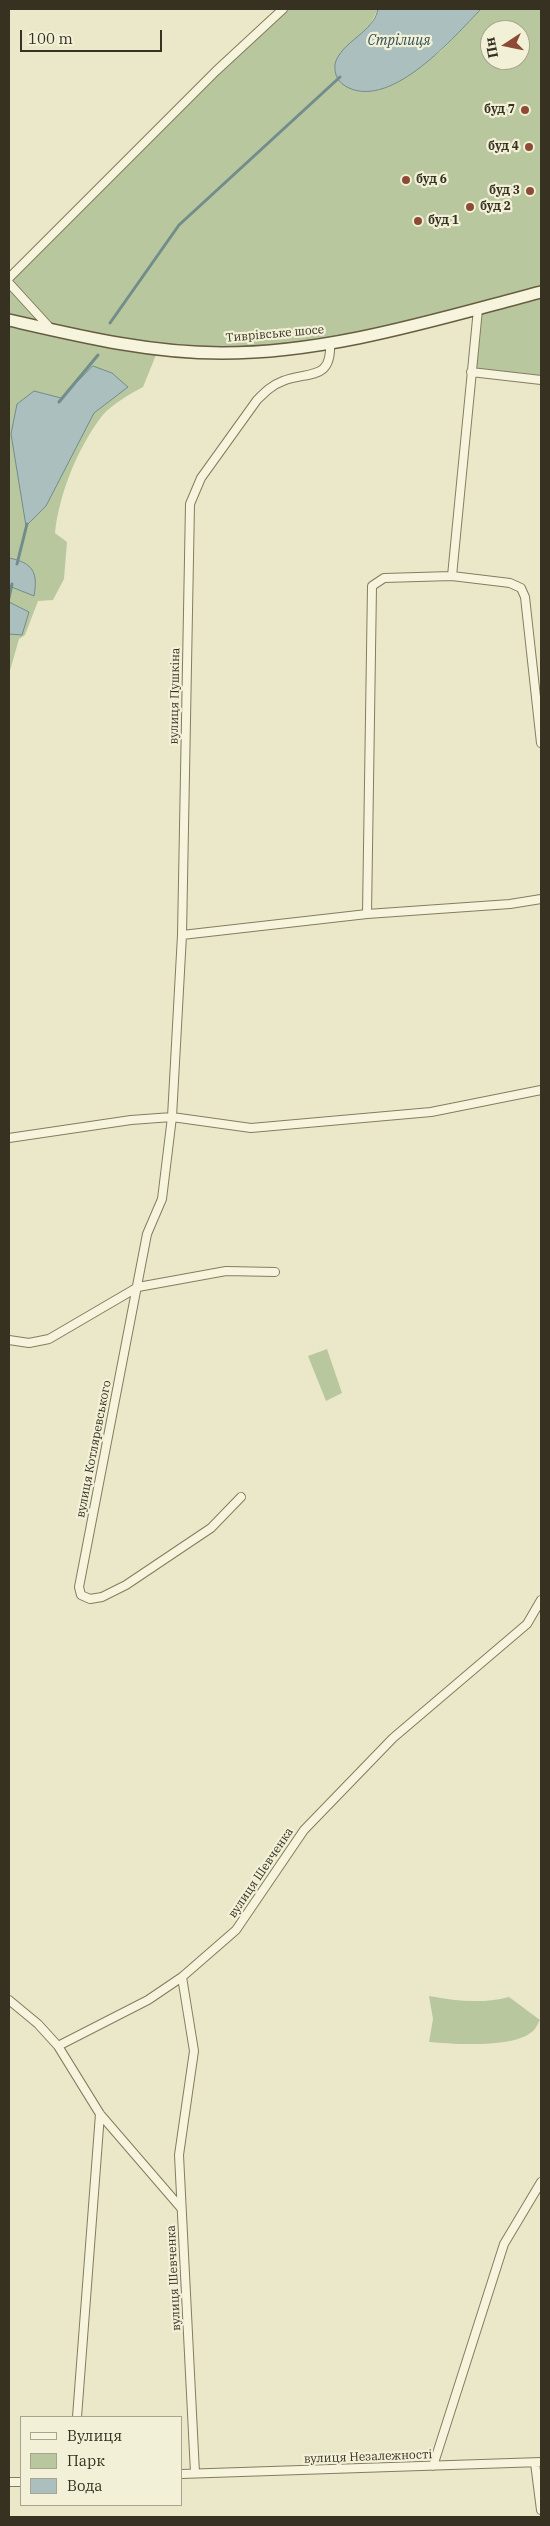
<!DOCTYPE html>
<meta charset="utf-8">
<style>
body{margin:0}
#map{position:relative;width:550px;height:2526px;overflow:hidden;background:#eae8c9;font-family:"IBM Plex Serif",serif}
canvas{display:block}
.frame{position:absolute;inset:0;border:10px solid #373122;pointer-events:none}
.legend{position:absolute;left:20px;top:2416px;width:162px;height:90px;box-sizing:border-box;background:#f2f1d8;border:1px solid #a7a48f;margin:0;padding:6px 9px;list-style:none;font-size:15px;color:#373122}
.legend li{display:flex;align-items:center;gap:10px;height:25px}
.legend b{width:25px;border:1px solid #a7a48f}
.north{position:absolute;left:480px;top:20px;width:50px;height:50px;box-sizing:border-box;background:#f2f1d8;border:1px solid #a7a48f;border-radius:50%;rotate:259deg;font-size:14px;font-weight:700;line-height:20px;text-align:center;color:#373122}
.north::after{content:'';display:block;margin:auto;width:18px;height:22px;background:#8d4b36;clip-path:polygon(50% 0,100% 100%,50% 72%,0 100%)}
.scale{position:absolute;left:20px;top:30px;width:142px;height:22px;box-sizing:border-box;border:2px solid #373122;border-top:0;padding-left:6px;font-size:15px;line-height:18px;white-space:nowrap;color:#373122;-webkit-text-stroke:4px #f2f1d8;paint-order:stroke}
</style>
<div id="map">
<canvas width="550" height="2526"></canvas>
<div class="frame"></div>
<ul class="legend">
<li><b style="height:6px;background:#f6f4dc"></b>Вулиця</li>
<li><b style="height:14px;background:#b9c79e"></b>Парк</li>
<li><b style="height:14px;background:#aabfbe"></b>Вода</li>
</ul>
<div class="north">Пн</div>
<div class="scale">100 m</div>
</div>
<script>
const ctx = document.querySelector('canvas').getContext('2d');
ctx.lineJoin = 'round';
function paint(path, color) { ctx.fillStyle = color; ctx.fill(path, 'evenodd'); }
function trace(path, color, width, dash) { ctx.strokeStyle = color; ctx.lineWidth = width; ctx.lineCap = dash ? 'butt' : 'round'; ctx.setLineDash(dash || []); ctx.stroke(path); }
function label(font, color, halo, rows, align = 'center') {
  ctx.font = font + ' "IBM Plex Serif",serif'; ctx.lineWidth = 4.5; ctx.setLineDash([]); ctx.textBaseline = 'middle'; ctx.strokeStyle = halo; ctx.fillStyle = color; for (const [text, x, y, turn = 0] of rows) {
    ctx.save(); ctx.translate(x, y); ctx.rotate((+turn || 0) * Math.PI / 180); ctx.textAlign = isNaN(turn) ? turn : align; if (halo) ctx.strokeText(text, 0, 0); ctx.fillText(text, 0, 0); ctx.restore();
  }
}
paint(new Path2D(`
 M 287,9 L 378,9 L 370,25 L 412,72 L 441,51 L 481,9 L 541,9 L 541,380 L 471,372 L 478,310 L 287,348 L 158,350 L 143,387 C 130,394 112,404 102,416 C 78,447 59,494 55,533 L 67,542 L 64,579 L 53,600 L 38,601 L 25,635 L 19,639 L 9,674 L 9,278 L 147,138 ZM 490,30 L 520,30 L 520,60 L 490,60 Z
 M 327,1349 L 342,1393 L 326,1401 L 308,1356 Z
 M 429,1996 C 457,2001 481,2004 509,1997 L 540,2020 C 538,2023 536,2028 534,2030 C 516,2049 454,2044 429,2042 L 433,2019 Z`), '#b9c79e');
const water = new Path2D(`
 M 378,9 L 481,9 C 454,37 393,108 349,88 C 338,83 334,75 335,64 C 341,41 374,33 378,9 Z
 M 93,366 L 112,373 L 128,387 L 94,413 L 46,506 L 26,526 L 11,434 L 17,404 L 34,391 L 61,398 Z
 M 9,558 C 34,563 38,573 34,596 L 9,586 Z
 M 9,602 L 29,612 L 22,635 L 9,634 Z`);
paint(water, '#aabfbe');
trace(water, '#718d8c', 1);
trace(new Path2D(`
 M 110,323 L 179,225 L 340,77
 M 59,402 L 98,355
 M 17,564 L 27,524
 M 9,598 L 12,584`), '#718d8c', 3);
const street = new Path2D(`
 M 9,278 L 216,71 L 283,9
 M 9,283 L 51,329
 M 471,372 L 541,380
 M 452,576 L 478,309
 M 367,914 L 372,586 L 384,578 L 452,576 L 510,583 L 521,588 L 525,597 L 541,743
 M 182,935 L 367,914 L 510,904 L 541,899
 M 9,1138 L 131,1120 L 172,1117 L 251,1128 L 431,1112 L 541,1090
 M 9,1340 L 29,1343 L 49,1339 L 138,1287 L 226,1271 L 275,1272
 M 241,1497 L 211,1528 L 126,1585 L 102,1597 L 90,1599 L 81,1595 L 79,1587 L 147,1234 L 162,1199 L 172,1117 L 182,935 L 190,504 L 201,478 L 257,400 C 265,392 272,385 283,381 C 309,371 332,381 330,343
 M 9,2000 L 38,2024 L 58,2046 L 100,2114 L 181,2208
 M 58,2046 L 148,2000 L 182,1977
 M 77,2417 L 100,2114
 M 535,2463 L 541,2510
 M 433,2466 L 504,2244 L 541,2182
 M 195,2473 L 179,2155 L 194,2051 L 182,1977 L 236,1930 L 304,1830 L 393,1738 L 527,1624 L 541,1600
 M 181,2474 L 541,2462
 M 9,2482 L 21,2482`);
const secondary = new Path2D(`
 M 9,320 C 79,336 149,353 222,353 C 330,353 437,319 541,292`);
trace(street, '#857c60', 10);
trace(secondary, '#675d43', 14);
trace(street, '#f6f4dc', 8);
trace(secondary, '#f6f4dc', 11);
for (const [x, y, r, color] of [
 [525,110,5,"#8d4b36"],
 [529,147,5,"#8d4b36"],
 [406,180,5,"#8d4b36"],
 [530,191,5,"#8d4b36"],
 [470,207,5,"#8d4b36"],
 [418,221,5,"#8d4b36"]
]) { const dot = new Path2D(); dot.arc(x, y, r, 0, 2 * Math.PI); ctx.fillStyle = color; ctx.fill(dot); trace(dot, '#f2f1d8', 2); }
label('bold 12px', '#373122', '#f2f1d8', [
 ["буд 7",515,110],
 ["буд 4",519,147],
 ["буд 6",416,180,"left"],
 ["буд 3",520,191],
 ["буд 2",480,207,"left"],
 ["буд 1",428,221,"left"]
], 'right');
label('12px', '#373122', '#f2f1d8', [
 ["Тиврівське шосе",275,334,-5],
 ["вулиця Пушкіна",175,696,-89],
 ["вулиця Котляревського",94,1449,-79],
 ["вулиця Шевченка",261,1873,-56],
 ["вулиця Шевченка",174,2278,-93],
 ["вулиця Незалежності",368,2457,-2]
]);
label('italic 14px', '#334f55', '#f2f1d8', [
 ["Стрілиця",399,41]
]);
</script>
